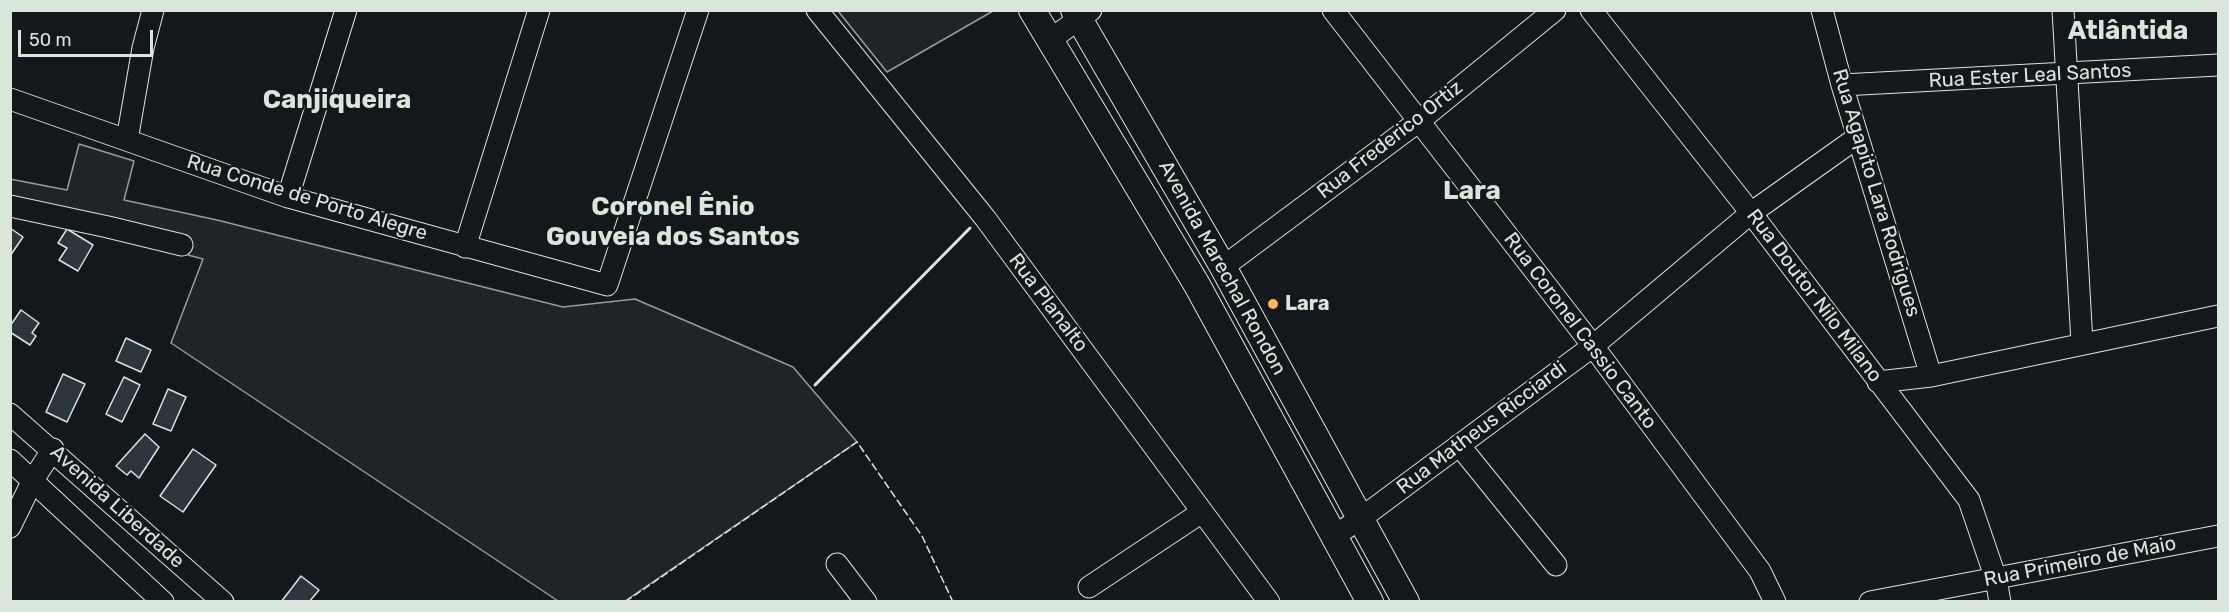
<!DOCTYPE html>
<meta charset="utf-8">
<style>
body{margin:0}
#map{position:relative;width:2229px;height:612px;overflow:hidden;background:#14181c;font-family:Rubik,sans-serif}
canvas{display:block}
.frame{position:absolute;inset:0;border:12px solid #d8e6dc;pointer-events:none}
.scale{position:absolute;left:18px;top:30px;width:135px;height:27px;box-sizing:border-box;border:3px solid #d8e6dc;border-top:0;padding-left:8px;font-size:18px;line-height:21px;white-space:nowrap;color:#d8e6dc;-webkit-text-stroke:4px #14181c;paint-order:stroke}
</style>
<div id="map">
<canvas width="2229" height="612"></canvas>
<div class="frame"></div>
<div class="scale">50 m</div>
</div>
<script>
const context = document.querySelector('canvas').getContext('2d');
context.lineJoin = 'round';
function fillPath(path, color) { context.fillStyle = color; context.fill(path, 'evenodd'); }
const shape = rows => new Path2D(rows.map(r => 'M' + r).join(''));
function strokePath(path, color, width, dash) { context.strokeStyle = color; context.lineWidth = width; context.lineCap = dash ? 'butt' : 'round'; context.setLineDash(dash || []); context.stroke(path); }
function label(font, color, halo, rows, align = 'center') {
  context.font = font + ' Rubik,sans-serif'; context.lineWidth = 4.5; context.setLineDash([]); context.textBaseline = 'middle'; context.strokeStyle = halo; context.fillStyle = color; for (const [text, x, y, turn = 0] of rows) {
    context.save(); context.translate(x, y); context.rotate((+turn || 0) * Math.PI / 180); context.textAlign = isNaN(turn) ? turn : align; if (halo) context.strokeText(text, 0, 0); context.fillText(text, 0, 0); context.restore();
  }
}
const green = shape([
 [838,11,993,11,887,72,838,11],
 [79,144,134,161,124,200,217,220,563,307,635,299,793,367,857,442,625,601,558,601,171,343,203,259,135,241,11,215,10,179,67,190,79,144]
]);
fillPath(green, '#202428');
strokePath(green, '#939e99', 1.5);
const building = shape([
 [10,228,23,237,10,256,10,228],
 [67,229,93,245,78,271,59,260,67,248,58,243,67,229],
 [21,310,39,323,32,333,36,336,30,345,10,332,10,326,21,310],
 [126,338,151,350,141,372,116,361,126,338],
 [63,374,85,384,67,422,46,412,63,374],
 [124,377,140,385,122,422,106,414,124,377],
 [168,389,186,397,171,431,153,424,168,389],
 [145,434,159,447,139,478,131,471,127,475,116,466,145,434],
 [193,449,216,465,183,512,160,496,193,449],
 [301,576,319,590,309,602,281,602,301,576]
]);
fillPath(building, '#2c363c');
strokePath(building, '#d8e6dc', 1.5);
const minor = shape([
 [817,10,985,218,1269,602],
 [1333,10,1593,346,1760,571,1775,602],
 [1591,10,1751,213,1969,500,1996,579,2000,602],
 [1822,10,1842,85,1931,376],
 [2063,10,2082,343],
 [1050,40,1091,10],
 [1842,85,2218,65],
 [10,99,288,197,607,285,698,10],
 [127,140,143,48,153,10],
 [288,197,346,10],
 [10,206,108,227,182,245],
 [465,247,539,10],
 [1223,267,1419,121,1555,10],
 [1878,382,1931,376,2218,316],
 [10,414,223,602],
 [1459,445,1556,565],
 [10,460,163,602],
 [10,527,33,480,53,449],
 [1334,536,1360,519,1593,346,1751,213,1858,137],
 [837,564,866,602],
 [1089,587,1202,512],
 [1870,602,2218,536]
]);
const major = shape([
 [1032,10,1197,285,1370,602],
 [1074,10,1223,267,1406,602]
]);
strokePath(minor, '#d8e6dc', 23);
strokePath(major, '#d8e6dc', 28);
strokePath(minor, '#14181c', 21);
strokePath(major, '#14181c', 26);
strokePath(shape([
 [625,602,857,442,922,536,953,602]
]), '#d8e6dc', 1.5, [8, 3]);
strokePath(shape([
 [815,385,970,228]
]), '#d8e6dc', 3);
for (const [x, y, r, color] of [
 [1273,304,6,"#ffb74d"]
]) { const dot = new Path2D(); dot.arc(x, y, r, 0, 2 * Math.PI); context.fillStyle = color; context.fill(dot); strokePath(dot, '#14181c', 2); }
label('20px', '#d8e6dc', '#14181c', [
 ["Rua Ester Leal Santos",2030,76,-3],
 ["Rua Frederico Ortiz",1390,140,-38],
 ["Rua Agapito Lara Rodrigues",1876,193,73],
 ["Rua Conde de Porto Alegre",307,198,17],
 ["Avenida Marechal Rondon",1222,268,61],
 ["Rua Doutor Nilo Milano",1814,296,53],
 ["Rua Planalto",1048,303,53],
 ["Rua Coronel Cassio Canto",1580,331,53],
 ["Rua Matheus Ricciardi",1482,428,-37],
 ["Avenida Liberdade",117,507,42],
 ["Rua Primeiro de Maio",2080,562,-11]
]);
label('bold 20px', '#d8e6dc', '#14181c', [
 ["Lara",1285,304]
], 'left');
label('bold 26px', '#d8e6dc', '#14181c', [
 ["Atlântida",2128,31],
 ["Canjiqueira",337,100],
 ["Lara",1472,191],
 ["Coronel Ênio",673,207],
 ["Gouveia dos Santos",673,237]
]);
</script>
